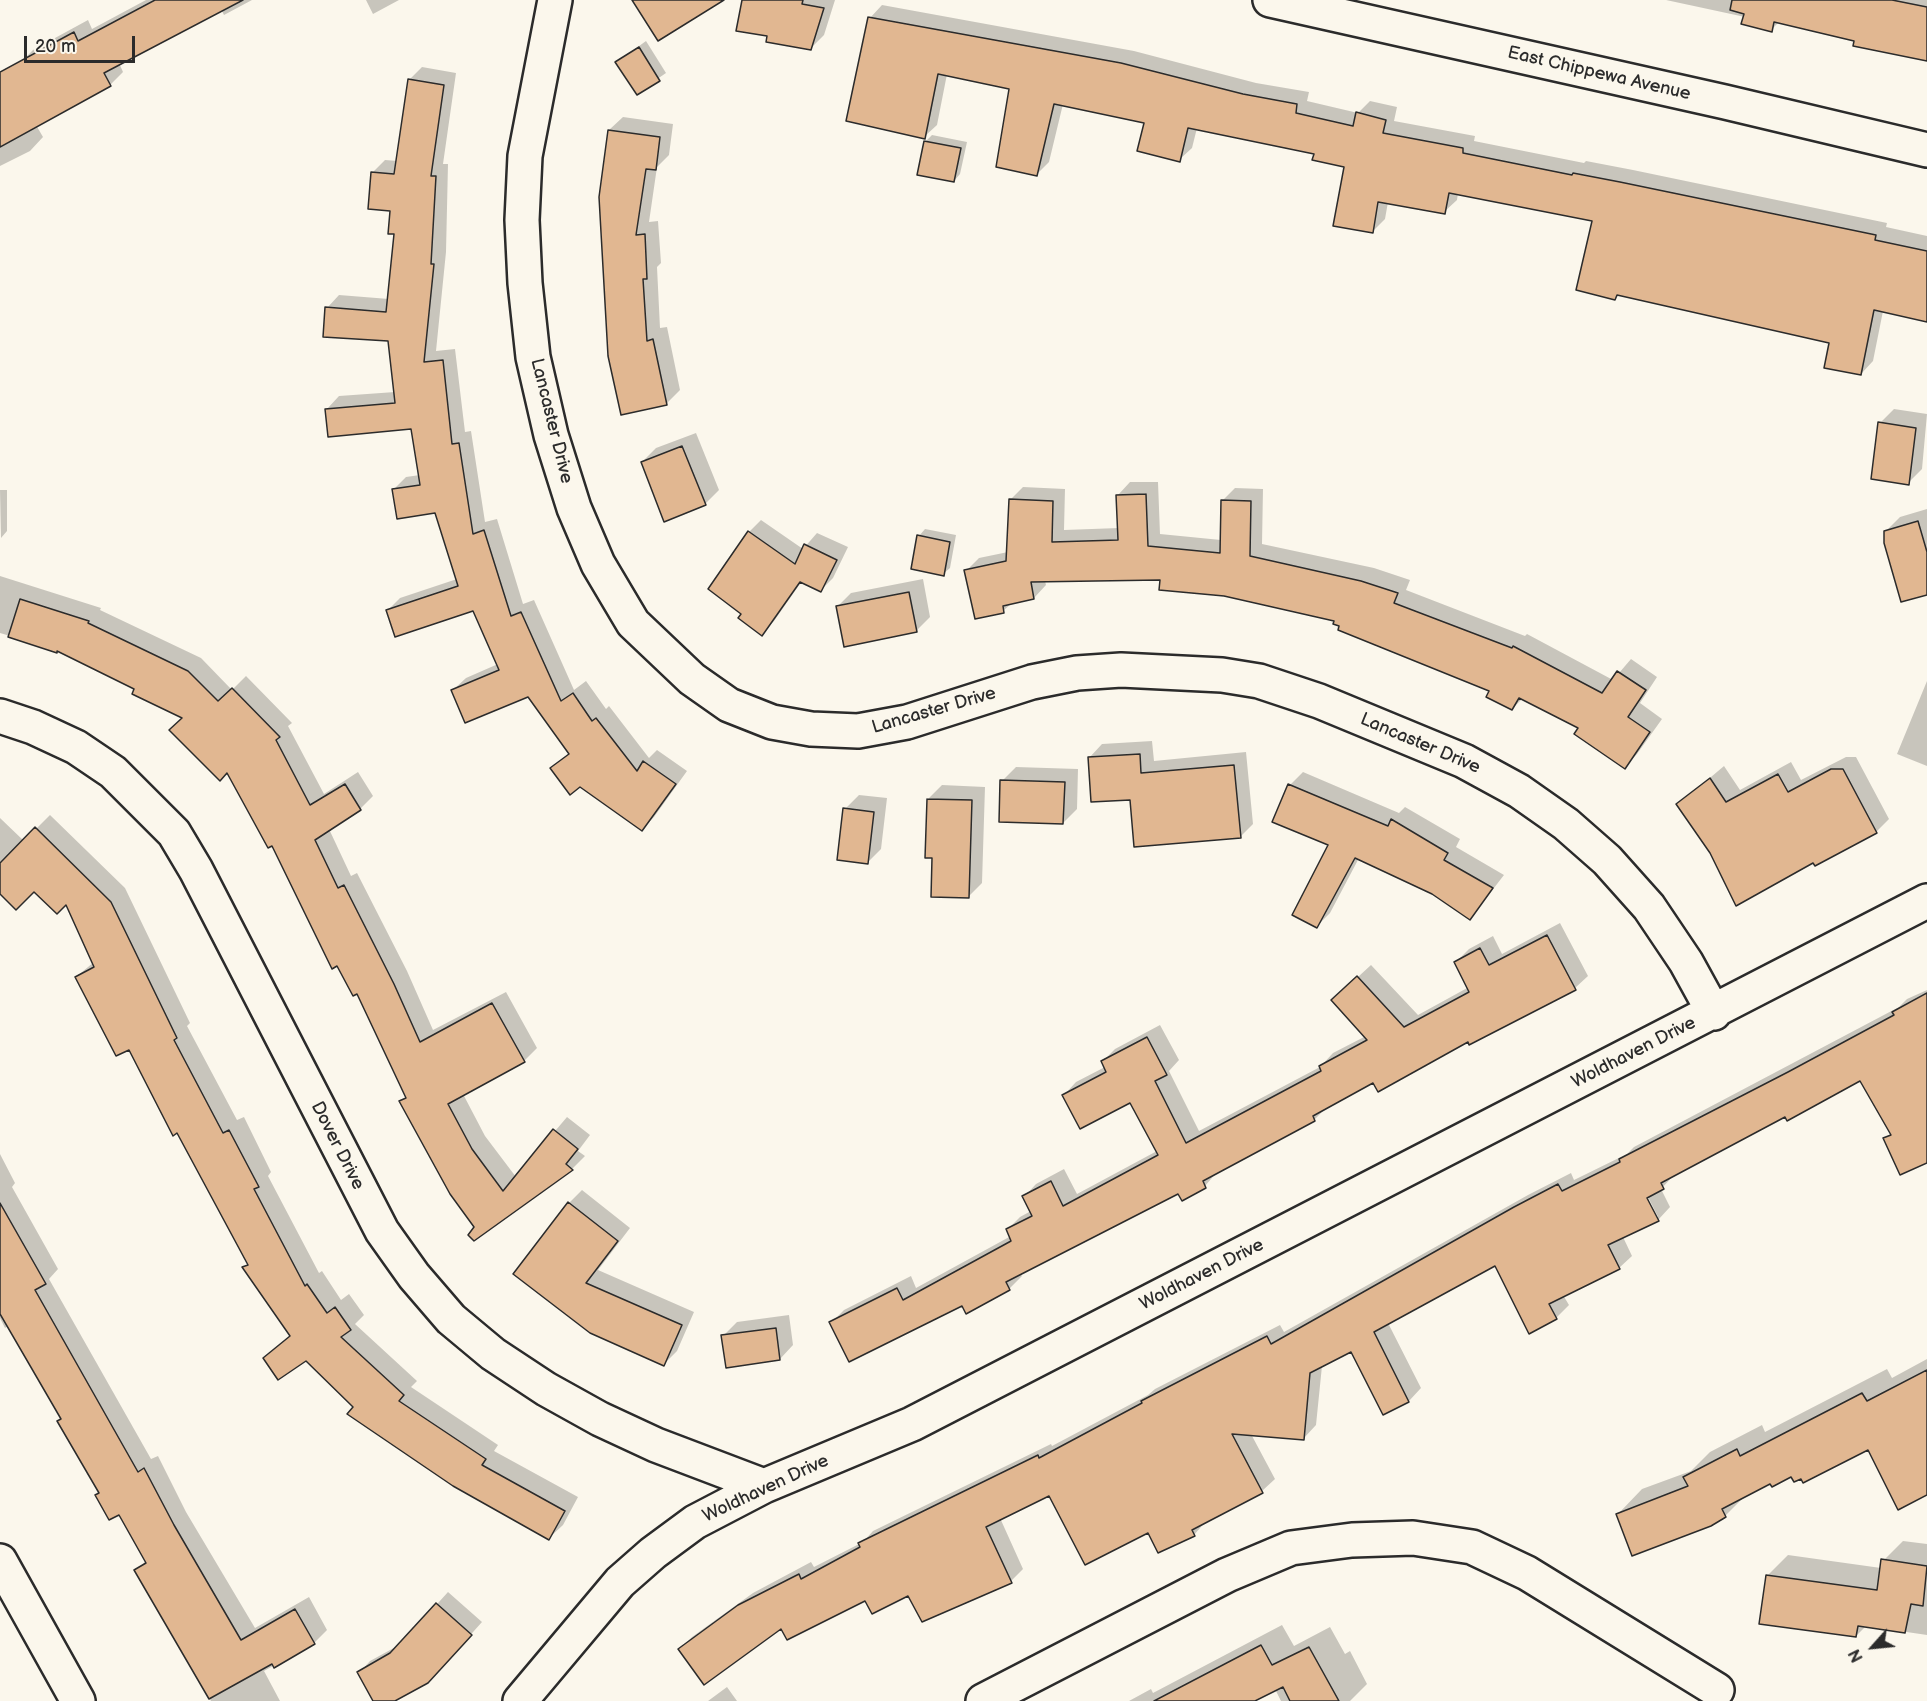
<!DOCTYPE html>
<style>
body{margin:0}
#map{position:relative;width:1927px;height:1701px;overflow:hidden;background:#fbf7ec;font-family:"Balsamiq Sans",sans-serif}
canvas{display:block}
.north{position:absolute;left:1843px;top:1617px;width:60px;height:60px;-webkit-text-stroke:4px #fbf7ec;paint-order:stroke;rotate:243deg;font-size:16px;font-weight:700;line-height:24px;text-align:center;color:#2b2b2b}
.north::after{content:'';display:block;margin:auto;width:21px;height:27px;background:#2b2b2b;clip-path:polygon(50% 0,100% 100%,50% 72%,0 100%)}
.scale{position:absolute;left:24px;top:36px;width:111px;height:27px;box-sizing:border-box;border:3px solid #2b2b2b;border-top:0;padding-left:8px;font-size:18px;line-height:21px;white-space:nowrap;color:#2b2b2b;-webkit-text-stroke:4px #fbf7ec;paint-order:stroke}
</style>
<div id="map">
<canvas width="1927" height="1701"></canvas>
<div class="north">N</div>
<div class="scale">20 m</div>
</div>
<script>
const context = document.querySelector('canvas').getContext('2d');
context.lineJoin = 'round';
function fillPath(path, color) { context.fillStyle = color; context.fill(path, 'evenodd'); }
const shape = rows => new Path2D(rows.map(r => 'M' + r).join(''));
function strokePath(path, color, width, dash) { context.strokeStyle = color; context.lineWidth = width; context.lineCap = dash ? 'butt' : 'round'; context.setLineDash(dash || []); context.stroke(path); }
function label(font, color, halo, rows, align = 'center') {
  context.font = font + ' "Balsamiq Sans",sans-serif'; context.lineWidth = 6; context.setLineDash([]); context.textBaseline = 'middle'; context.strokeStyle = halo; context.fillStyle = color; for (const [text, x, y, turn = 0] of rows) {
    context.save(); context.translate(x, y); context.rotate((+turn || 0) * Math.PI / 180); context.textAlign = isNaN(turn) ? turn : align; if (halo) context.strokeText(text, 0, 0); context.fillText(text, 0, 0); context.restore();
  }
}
fillPath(shape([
 [146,0,252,0,224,15,221,9,119,63,123,72,110,85,36,125,43,137,30,151,0,166,0,74,19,64,33,50,88,20,92,29],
 [366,0,399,0,373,14],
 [743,0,835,0,824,35,810,49],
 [1666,0,1927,0,1927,60,1780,21,1771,30,1745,17],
 [882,5,1134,51,1256,83,1309,92,1307,101,1358,113,1370,101,1397,107,1394,121,1475,136,1474,141,1584,163,1586,161,1633,170,1887,223,1886,227,1927,236,1927,320,1883,311,1873,361,1861,374,1830,342,1620,294,1615,299,1593,220,1458,193,1457,200,1444,212,1388,202,1385,219,1372,232,1346,166,1316,153,1197,128,1192,148,1179,160,1146,121,1063,104,1049,162,1037,174,1011,87,947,74,937,125,924,137,870,18],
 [646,41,666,73,637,93,617,62],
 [422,67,456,73,443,164,448,164,446,252,436,351,455,349,465,432,471,431,485,522,497,519,523,604,534,600,574,690,586,681,606,709,609,706,649,758,657,750,687,771,654,817,642,829,552,768,570,752,529,695,453,690,466,678,498,664,473,609,388,610,400,598,457,579,436,512,393,490,406,477,420,475,412,427,327,409,339,396,395,392,390,340,327,308,339,295,389,299,395,233,392,209,372,173,385,160,398,161,409,80],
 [623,117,673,124,669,155,657,167,649,222,658,221,661,263,657,267,660,328,667,327,680,390,666,404,622,413,609,130],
 [932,135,967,142,960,174,954,181,919,173,926,141],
 [1894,409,1927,414,1922,469,1908,483,1880,423],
 [696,433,719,490,705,504,642,462,656,448],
 [1130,482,1158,482,1160,534,1221,540,1222,501,1235,488,1263,489,1262,544,1374,568,1410,580,1406,590,1525,636,1527,634,1613,680,1631,659,1657,677,1640,703,1662,719,1637,754,1625,767,1580,728,1523,698,1512,709,1491,690,1336,620,1162,578,1045,581,1046,585,1034,598,1012,603,1003,611,966,571,979,558,1008,552,1010,500,1023,487,1065,489,1064,530,1119,528,1118,495],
 [0,490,7,490,7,531,1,538],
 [1927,509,1927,593,1886,531,1900,517],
 [761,520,803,549,817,533,848,547,833,578,821,590,802,581,774,621,762,634,743,613,710,589,749,532],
 [925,529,956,535,950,568,943,574,919,536],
 [0,576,101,608,100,610,201,658,232,690,246,676,292,723,288,726,324,794,358,772,373,796,360,809,329,829,351,876,357,873,407,971,433,1030,506,992,537,1048,524,1061,463,1094,485,1136,516,1177,567,1117,590,1135,578,1151,585,1156,572,1169,474,1239,476,1227,401,1102,407,1096,357,992,228,771,184,717,136,688,58,650,0,633],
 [923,579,930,617,916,631,837,607,851,593],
 [1927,681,1927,766,1897,754],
 [1152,741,1154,761,1246,752,1253,824,1240,837,1132,798,1089,758,1102,744],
 [1846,757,1856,757,1889,819,1876,832,1813,860,1711,853,1678,805,1724,766,1740,790,1791,762,1801,780],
 [1016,767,1078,769,1077,809,1063,823,1002,781],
 [1303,772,1399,813,1405,807,1460,839,1456,847,1504,875,1470,919,1433,892,1359,858,1330,913,1317,926,1330,845,1290,785],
 [942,785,985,787,982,883,968,897,934,857,928,799],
 [859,795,887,798,881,849,867,863,845,809],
 [50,815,125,888,190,1023,187,1026,237,1120,244,1117,271,1172,268,1176,319,1273,322,1271,341,1300,349,1294,364,1315,355,1324,417,1381,411,1387,498,1445,494,1451,578,1497,563,1525,549,1538,355,1407,306,1359,265,1358,291,1335,244,1267,249,1263,178,1131,129,1048,76,977,94,962,66,903,34,889,0,892,0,818,24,841],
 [1560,923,1588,976,1575,988,1468,1040,1374,1081,1327,1107,1314,1120,1217,1172,1205,1186,1183,1199,1179,1192,1020,1273,1022,1276,1009,1289,963,1304,831,1323,844,1310,911,1276,916,1288,1011,1236,1007,1230,1020,1217,1031,1211,1024,1197,1036,1184,1064,1169,1077,1194,1157,1151,1131,1101,1064,1095,1076,1082,1105,1067,1102,1062,1115,1049,1160,1025,1179,1060,1169,1071,1199,1131,1320,1067,1333,1053,1366,1036,1346,988,1371,965,1418,1015,1469,987,1456,962,1469,949,1493,936,1502,954],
 [1927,990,1927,1161,1885,1139,1891,1133,1861,1079,1675,1174,1661,1189,1670,1207,1658,1220,1623,1237,1632,1256,1619,1268,1563,1295,1569,1305,1556,1318,1496,1264,1388,1323,1421,1388,1409,1401,1384,1413,1351,1350,1322,1366,1316,1425,1304,1438,1251,1434,1275,1479,1262,1491,1206,1521,1194,1535,1149,1531,1050,1494,1000,1518,1023,1569,1011,1581,865,1599,782,1627,680,1649,692,1637,753,1593,811,1562,814,1567,863,1542,873,1531,1051,1444,1052,1446,1148,1395,1155,1389,1280,1325,1284,1332,1528,1195,1571,1173,1574,1180,1627,1154,1634,1147,1899,1007,1907,999],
 [1645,1191,1658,1217,1655,1217,1642,1192],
 [0,1154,15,1183,12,1187,58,1269,49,1279,151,1459,158,1456,186,1512,255,1628,309,1597,327,1630,314,1643,264,1671,280,1701,211,1701,136,1570,146,1561,119,1513,100,1492,63,1418,8,1326,5,1328,0,1318],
 [582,1190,630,1228,598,1270,694,1312,677,1351,664,1364,591,1332,569,1203],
 [789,1315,793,1345,780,1359,723,1336,737,1322],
 [1927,1359,1927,1494,1868,1448,1801,1477,1792,1475,1771,1482,1748,1493,1725,1516,1618,1514,1642,1489,1691,1471,1710,1452,1762,1425,1765,1432,1887,1369,1892,1378],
 [1903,1541,1927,1544,1927,1635,1866,1626,1856,1636,1767,1576,1788,1555,1881,1568,1882,1562],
 [448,1592,482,1622,439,1670,392,1701,375,1701,359,1673,370,1661,401,1644],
 [1282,1625,1294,1646,1330,1627,1345,1654,1350,1651,1367,1684,1350,1701,1281,1701,1275,1689,1251,1701,1129,1701,1151,1689,1153,1693],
 [727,1687,737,1701,708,1701]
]), '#0003');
const building = shape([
 [155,0,243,0,104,73,111,86,0,147,0,72,74,32,78,41,155,0],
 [632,0,724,0,658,41,632,0],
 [742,0,803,0,802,4,824,8,811,50,766,42,767,36,736,31,742,0],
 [1732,0,1892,0,1927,7,1927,61,1853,46,1854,41,1774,22,1772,32,1741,24,1744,14,1730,10,1732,0],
 [868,17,1121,63,1243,94,1297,104,1296,113,1353,126,1356,112,1386,120,1383,133,1463,148,1463,153,1572,175,1573,173,1620,182,1876,235,1875,240,1927,251,1927,322,1874,310,1861,375,1824,368,1829,343,1617,295,1615,300,1576,290,1592,221,1449,193,1445,214,1378,202,1373,233,1333,226,1344,167,1312,160,1314,154,1188,128,1180,162,1137,151,1144,123,1054,104,1037,176,996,167,1009,89,938,74,925,139,846,121,868,17],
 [639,47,660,81,637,95,615,62,639,47],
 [408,79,444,85,431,176,436,176,431,264,434,264,424,362,443,360,452,444,459,443,473,534,484,530,511,616,521,612,561,701,573,693,592,721,596,718,637,771,643,761,676,784,642,831,580,787,570,795,550,768,569,754,528,697,465,723,451,690,499,670,473,611,395,637,386,610,458,586,435,513,397,519,392,489,420,485,411,429,328,437,325,409,395,403,388,341,323,337,325,307,386,312,394,234,388,234,390,211,368,209,371,172,394,174,408,79],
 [608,130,660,137,656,170,646,169,636,235,645,234,647,279,643,279,647,341,653,339,667,405,621,415,608,356,599,197,608,130],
 [924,141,961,148,954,182,917,175,924,141],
 [1878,422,1916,428,1909,485,1871,479,1878,422],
 [682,446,706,505,664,522,641,462,682,446],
 [1146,494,1148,546,1220,553,1221,500,1251,501,1250,556,1361,581,1398,593,1394,603,1512,648,1513,646,1602,693,1617,671,1646,690,1628,717,1650,732,1625,769,1574,734,1578,728,1519,698,1512,710,1486,697,1489,691,1338,630,1339,626,1333,624,1334,621,1224,596,1159,590,1160,580,1031,582,1034,599,1003,606,1004,613,975,619,964,570,1006,561,1009,499,1053,501,1052,542,1118,540,1116,495,1146,494],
 [1918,521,1927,552,1927,595,1901,602,1884,543,1884,531,1918,521],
 [748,531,795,564,804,544,837,560,821,592,800,582,762,636,738,618,741,614,708,589,748,531],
 [917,535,950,542,944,576,911,569,917,535],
 [909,592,917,632,844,647,836,606,909,592],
 [20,599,89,621,88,623,188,671,218,701,232,688,280,737,276,740,310,805,345,784,361,810,315,840,338,888,344,885,394,984,420,1042,492,1003,525,1062,448,1104,472,1149,503,1191,553,1129,578,1149,566,1164,573,1170,474,1241,468,1235,474,1227,450,1194,399,1101,406,1098,357,994,353,996,337,966,332,969,272,846,268,848,227,773,220,781,169,730,182,718,132,694,134,689,57,651,57,653,8,637,20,599],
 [1140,754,1141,773,1234,765,1241,838,1134,847,1130,800,1091,802,1088,757,1140,754],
 [1831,769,1843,769,1877,833,1815,866,1813,863,1736,906,1710,853,1676,804,1710,778,1726,802,1778,774,1788,792,1831,769],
 [1000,780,1065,782,1063,824,999,822,1000,780],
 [1288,784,1388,826,1391,819,1448,853,1444,860,1493,888,1470,920,1432,894,1355,858,1317,928,1292,915,1328,845,1272,822,1288,784],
 [927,799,972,800,969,898,931,897,932,858,925,858,927,799],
 [843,808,874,812,868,864,837,860,843,808],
 [35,827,111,902,177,1038,174,1040,223,1133,229,1130,259,1187,254,1189,305,1286,307,1284,327,1313,335,1307,351,1330,341,1337,404,1395,399,1401,486,1459,482,1465,565,1511,549,1540,453,1486,347,1414,353,1407,306,1361,278,1380,263,1358,290,1336,242,1267,248,1265,177,1133,173,1136,129,1050,116,1056,75,977,94,967,66,905,57,914,34,892,16,910,0,894,0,863,35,827],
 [1547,935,1576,990,1469,1045,1468,1042,1378,1092,1373,1083,1313,1116,1315,1121,1203,1181,1206,1188,1182,1201,1178,1194,1006,1282,1010,1290,966,1314,962,1306,849,1362,829,1322,897,1288,903,1300,1011,1241,1006,1229,1032,1216,1022,1196,1051,1181,1063,1206,1158,1155,1130,1103,1080,1129,1062,1095,1106,1072,1101,1061,1147,1037,1167,1075,1155,1081,1186,1143,1321,1071,1319,1066,1367,1040,1331,1000,1357,976,1404,1027,1469,992,1454,962,1480,948,1489,965,1547,935],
 [1927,993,1927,1163,1900,1175,1883,1138,1891,1135,1860,1081,1787,1121,1785,1117,1661,1183,1664,1189,1647,1198,1659,1221,1608,1245,1620,1269,1549,1304,1557,1319,1529,1334,1495,1266,1374,1332,1409,1402,1383,1415,1351,1352,1310,1373,1304,1440,1232,1434,1263,1493,1192,1530,1195,1536,1158,1553,1148,1533,1085,1565,1049,1496,986,1527,1012,1583,922,1622,908,1596,872,1614,865,1601,787,1640,781,1629,704,1685,678,1649,738,1605,799,1574,801,1579,860,1547,858,1543,1038,1455,1039,1458,1142,1403,1141,1401,1267,1336,1271,1344,1514,1207,1558,1184,1562,1191,1620,1162,1619,1159,1788,1072,1894,1015,1892,1012,1927,993],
 [568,1202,618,1241,586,1283,682,1325,664,1366,590,1333,513,1274,568,1202],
 [0,1203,46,1284,35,1290,138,1472,144,1468,174,1525,241,1640,295,1609,315,1644,274,1668,272,1664,209,1699,134,1570,146,1563,119,1515,109,1520,95,1495,99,1493,57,1421,61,1419,0,1314,0,1203],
 [776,1328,780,1360,726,1368,721,1335,776,1328],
 [1927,1370,1927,1495,1898,1510,1868,1450,1803,1483,1801,1479,1794,1482,1791,1477,1772,1487,1770,1484,1722,1509,1726,1517,1711,1526,1632,1556,1616,1514,1688,1486,1683,1477,1737,1449,1740,1456,1862,1393,1867,1401,1927,1370],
 [1881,1559,1927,1566,1923,1606,1911,1604,1905,1633,1858,1626,1856,1637,1759,1624,1766,1575,1877,1590,1881,1559],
 [436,1603,472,1635,428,1683,395,1701,373,1701,357,1672,390,1653,436,1603],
 [1261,1645,1272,1665,1309,1647,1339,1701,1290,1701,1283,1687,1255,1701,1154,1701,1261,1645]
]);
fillPath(building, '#e1b791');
strokePath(building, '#2b2b2b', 1.5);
const minor = shape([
 [555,0,525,156,522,220,525,283,533,357,551,435,574,508,598,564,633,623,692,679,729,705,772,722,811,729,858,731,907,722,1032,682,1077,673,1121,670,1222,675,1259,681,1319,701,1464,761,1519,791,1566,824,1607,860,1649,907,1686,962,1714,1013],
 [1270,0,1725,102,1927,150],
 [0,716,33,727,76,747,113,772,174,833,196,870,382,1231,414,1276,451,1319,493,1354,546,1389,600,1419,656,1445,764,1486],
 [0,1561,78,1701],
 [520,1701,620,1582,653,1553,695,1522,764,1486,912,1424,1927,901],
 [983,1701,1227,1575,1291,1548,1352,1540,1413,1538,1472,1547,1527,1573,1717,1690]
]);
strokePath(minor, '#2b2b2b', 38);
strokePath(minor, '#fbf7ec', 33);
label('18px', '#2b2b2b', '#fbf7ec', [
 ["East Chippewa Avenue",1599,74,13],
 ["Lancaster Drive",551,421,76],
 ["Lancaster Drive",934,711,-16],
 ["Lancaster Drive",1420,744,23],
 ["Woldhaven Drive",1634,1053,-27],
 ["Dover Drive",337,1146,63],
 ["Woldhaven Drive",1202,1275,-27],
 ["Woldhaven Drive",766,1489,-25]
]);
</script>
